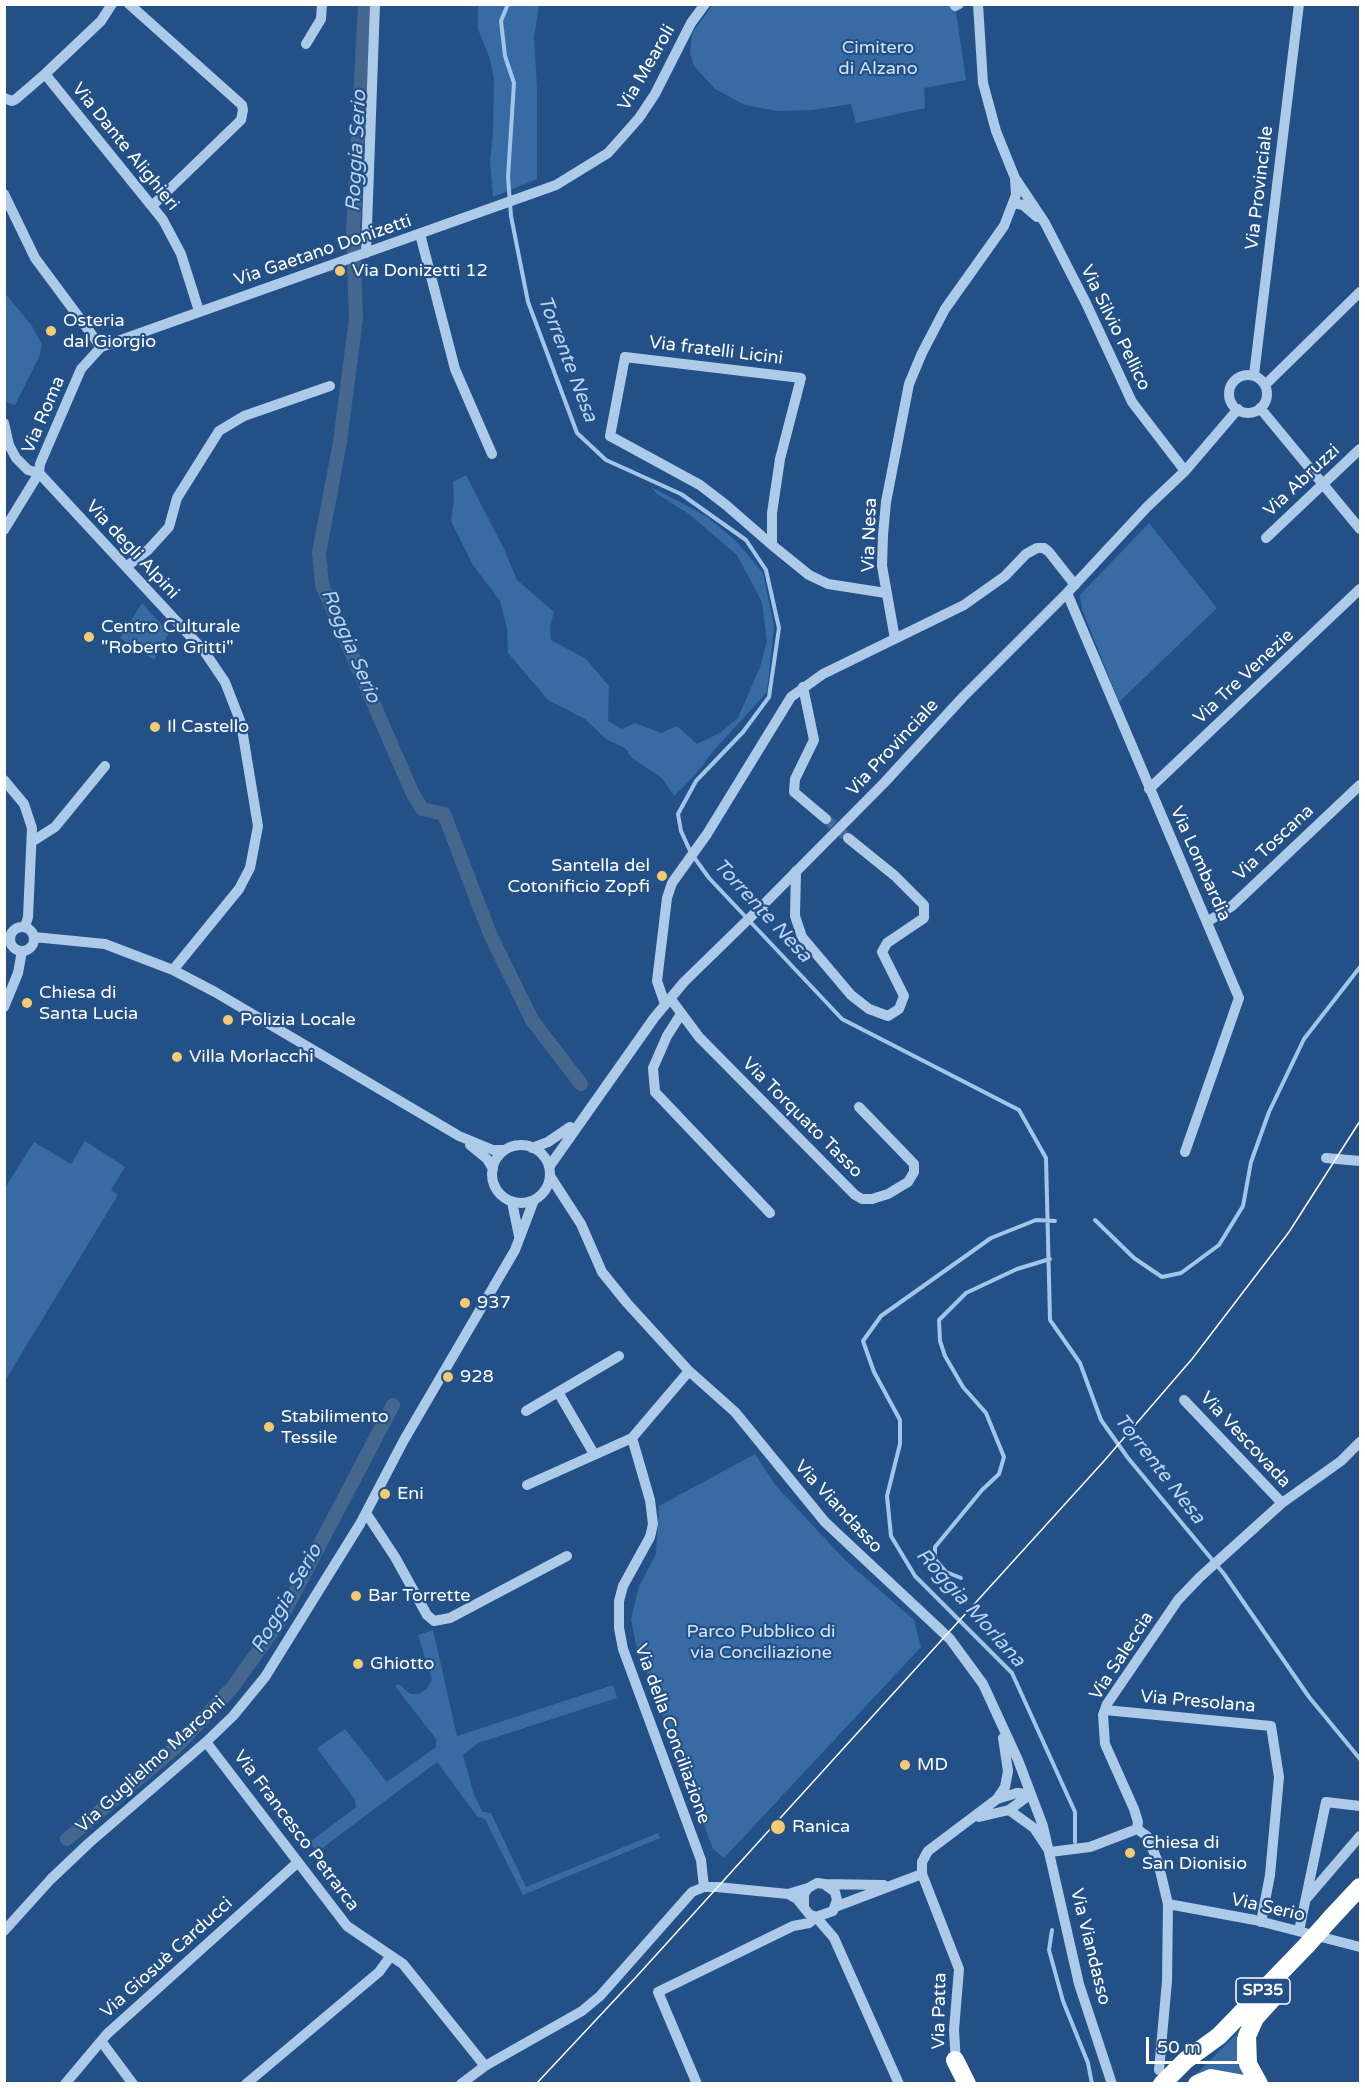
<!DOCTYPE html>
<meta charset="utf-8">
<style>
body{margin:0}
#map{position:relative;width:1365px;height:2088px;overflow:hidden;background:#235187;font-family:"Varela Round",sans-serif}
canvas{display:block}
.frame{position:absolute;inset:0;border:6px solid #fff;pointer-events:none}
.scale{position:absolute;left:1146px;top:2037px;width:94px;height:27px;box-sizing:border-box;border:3px solid #fff;border-top:0;padding-left:8px;font-size:18px;line-height:21px;white-space:nowrap;color:#fff;-webkit-text-stroke:4px #235187;paint-order:stroke}
</style>
<div id="map">
<canvas width="1365" height="2088"></canvas>
<div class="frame"></div>
<div class="scale">50 m</div>
</div>
<script>
const context = document.querySelector('canvas').getContext('2d');
context.lineJoin = 'round';
function fillPath(path, color) { context.fillStyle = color; context.fill(path, 'evenodd'); }
const shape = rows => new Path2D(rows.map(r => 'M' + r).join(''));
function strokePath(path, color, width, dash) { context.strokeStyle = color; context.lineWidth = width; context.lineCap = dash ? 'butt' : 'round'; context.setLineDash(dash || []); context.stroke(path); }
function label(font, color, halo, rows, align = 'center') {
  context.font = font + ' "Varela Round",sans-serif'; context.lineWidth = 4.5; context.setLineDash([]); context.textBaseline = 'middle'; context.strokeStyle = halo; context.fillStyle = color; for (const [text, x, y, turn = 0] of rows) {
    context.save(); context.translate(x, y); context.rotate((+turn || 0) * Math.PI / 180); context.textAlign = isNaN(turn) ? turn : align; if (halo) context.strokeText(text, 0, 0); context.fillText(text, 0, 0); context.restore();
  }
}
fillPath(shape([
 [478,4,539,5,534,37,537,88,537,179,493,197,490,161,493,134,494,79,490,59,478,29],
 [713,5,955,5,966,80,924,88,925,108,856,123,851,104,812,110,777,111,745,105,715,89,694,66,690,53,692,33],
 [4,292,32,326,42,345,39,357,15,405,7,403,5,394],
 [466,475,504,549,517,580,554,612,550,626,551,640,586,659,609,686,608,721,622,729,635,723,661,733,677,726,697,744,720,733,738,718,760,667,767,641,762,602,737,555,689,514,657,494,651,487,706,516,737,542,763,573,774,626,767,692,715,749,696,774,674,796,662,778,632,758,625,748,606,739,585,719,548,700,508,653,507,628,500,601,473,565,451,521,454,500,453,482],
 [1149,523,1217,608,1119,702,1082,609,1080,595],
 [142,603,169,633,154,660,120,638],
 [85,1141,125,1167,111,1190,118,1195,6,1379,5,1188,34,1142,71,1164],
 [755,1454,776,1486,845,1560,914,1620,921,1647,724,1858,713,1849,636,1644,631,1619,639,1586,656,1554,659,1506],
 [433,1630,457,1736,613,1685,617,1698,478,1743,463,1755,474,1795,483,1812,491,1813,526,1887,658,1833,660,1838,523,1895,485,1819,477,1816,437,1762,317,1852,310,1842,356,1807,355,1800,317,1748,345,1729,387,1782,436,1747,436,1739,395,1686,399,1684,410,1694,418,1694,427,1689,432,1680,418,1635],
 [1245,2026,1251,2080,1190,2080]
]), '#386ba4');
strokePath(shape([
 [508,4,501,21,505,56,514,83,508,177,511,216,528,302,577,433,606,460,681,494,746,540,766,570,779,628,769,697,743,732,696,781,678,814,681,831,691,853,709,878,842,1019,1019,1110,1046,1158,1050,1320,1080,1363,1101,1420,1128,1458,1224,1574,1309,1697,1360,1759],
 [1095,1220,1134,1258,1162,1277,1181,1273,1219,1245,1243,1206,1251,1162,1269,1112,1304,1039,1360,967],
 [1055,1221,1036,1220,991,1238,881,1316,863,1341,874,1372,900,1420,900,1444,887,1496,891,1536,915,1576,1012,1673,1075,1812,1075,1842],
 [961,1578,946,1572,935,1559,935,1547,982,1490,999,1474,1004,1457,986,1413,963,1387,945,1356,940,1341,939,1320,966,1293,1017,1269,1050,1259],
 [1052,1930,1049,1950,1063,2001,1088,2063,1092,2084]
]), '#a2c5ea', 4);
strokePath(shape([
 [365,4,353,234,356,318,340,442,319,553,322,585,412,792,422,809,444,814,490,934,532,1020,581,1084],
 [67,1839,177,1746,232,1688,279,1622,393,1405]
]), '#46678d', 14);
strokePath(shape([
 [826,819,848,838]
]), '#446b99', 10, [10, 5]);
strokePath(shape([
 [129,4,242,105,243,110,241,120,153,205],
 [955,6,959,4],
 [306,44,321,19,322,4],
 [45,74,163,220,181,254,199,311],
 [4,98,12,101,16,99,45,74,101,21,112,4],
 [1015,178,1045,223,1086,303,1132,402,1185,471],
 [4,194,35,258,101,347],
 [1014,203,1023,205,1037,217],
 [420,234,455,369,492,454],
 [366,253,375,4],
 [1254,375,1299,4],
 '1229 394a19 19 0 1 1 38 0a19 19 0 1 1-38 0Z',
 [1265,385,1360,292],
 [1260,408,1360,529],
 [4,423,9,445,16,458,28,470,39,473],
 [39,473,204,651,225,682,241,723,258,826,250,868,239,889,173,970],
 [4,530,39,473,40,464,81,369,101,347,556,185,608,153,639,118,655,94,691,23,705,4],
 [1266,538,1360,449],
 [772,545,772,513,780,459,801,378,625,357,610,436,700,485,726,505,772,545,809,575,828,584,886,593],
 [126,567,148,550,169,527,177,498,219,431,244,416,330,386],
 [1067,593,1239,998,1185,1152],
 [895,639,882,566,883,535,886,502,909,384,922,353,945,309,1004,226,1016,195,1015,178,996,131,983,83,978,4],
 [803,687,814,740,795,779,794,792,826,819],
 [4,780,24,804,32,828,28,917,25,927],
 [1149,789,1360,589],
 [33,841,55,827,105,766],
 [796,871,795,916,802,937,851,995,869,1009,888,1016,899,1009,904,996,882,952,887,943,924,918,924,905,895,876,848,838],
 [1207,922,1232,906,1360,785],
 '10 939a12 12 0 1 1 24 0a12 12 0 1 1-24 0Z',
 [34,937,105,944,173,970,215,992,459,1136,493,1150,505,1150],
 [670,998,699,1037,855,1195,862,1199,872,1199,888,1194,908,1182,914,1172,914,1164,859,1107],
 [665,1004,657,981,667,898,672,883,707,834,791,697,823,674,964,605,1005,576,1026,554,1037,548,1044,548,1049,552,1075,585],
 [4,1007,18,973,22,951],
 [681,1014,667,1036,653,1068,655,1092,770,1213],
 [470,1145,487,1159,493,1169],
 '492 1174a29 29 0 1 1 58 0a29 29 0 1 1-58 0Z',
 [532,1148,548,1142,570,1127],
 [1326,1158,1360,1161],
 [549,1167,654,1018,684,982,763,905,884,783,963,697,1067,593,1147,507,1185,471,1238,409],
 [550,1176,581,1224,602,1272,627,1303,689,1371,735,1412,825,1522,950,1639,983,1684,1018,1760,1043,1826,1079,1984,1112,2084],
 [512,1202,519,1236],
 [689,1371,632,1438,650,1500,653,1524,650,1537,623,1586,619,1601,619,1628,623,1649,701,1860,704,1887],
 [558,1392,594,1454],
 [1184,1400,1282,1503],
 [526,1411,619,1356],
 [527,1485,632,1438],
 [366,1513,395,1557,427,1615,434,1621,450,1618,567,1556],
 [1105,1710,1271,1726,1279,1777,1270,1875,1261,1922],
 [206,1742,347,1926,403,1964,485,2066],
 [997,1799,1017,1793,1031,1794],
 [1009,1810,1031,1794],
 [979,1817,1009,1810,1034,1828,1050,1852,1090,1847,1137,1829],
 [1137,1829,1138,1822,1134,1809,1105,1744,1103,1715,1107,1704,1178,1600,1200,1577,1282,1503,1341,1461,1360,1442],
 [1137,1829,1147,1836,1158,1862,1168,1904,1167,1981,1159,2070],
 [824,1884,884,1885],
 [788,1894,797,1899,809,1914,816,1917,833,1911,837,1900,835,1892,824,1884,817,1883,808,1888,804,1894,804,1907],
 [1306,1899,1360,1836],
 [1168,1904,1255,1920,1360,1947],
 [835,1907,922,1874],
 [4,1931,51,1879,89,1843,206,1742,233,1716,265,1677,360,1524,404,1440,515,1250,534,1200],
 [1299,1931,1326,1802,1360,1806],
 [101,2041,133,2084],
 [956,2063,954,2030,959,1969,922,1874,922,1862,928,1851,997,1799,1005,1787,1008,1771,1003,1738],
 [65,2084,107,2034,297,1863],
 [246,2084,379,1972,390,1957],
 [461,2084,485,2066,582,2011,600,1996,692,1892,704,1887,717,1887,788,1894,808,1888],
 [697,2084,658,1992,793,1926,809,1923,816,1917,834,1938,899,2084]
]), '#aecae9', 10);
strokePath(shape([
 [1331,1918,1360,1887],
 [955,2060,967,2084],
 [1162,2084,1186,2060,1219,2036,1307,1945],
 [1197,2084,1211,2078,1244,2084],
 [1259,2084,1248,2064,1247,2036,1255,2018,1275,1996]
]), '#fff', 18);
strokePath(shape([
 [536,2084,637,1976,1104,1461,1192,1359,1289,1232,1360,1121]
]), '#fff', 1.5);
strokePath(shape([
 [1307,1945,1331,1918]
]), '#fff', 18);
for (const [x, y, r, color] of [
 [340,271,6,"#f4cb71"],
 [51,331,6,"#f4cb71"],
 [89,637,6,"#f4cb71"],
 [155,727,6,"#f4cb71"],
 [662,876,6,"#f4cb71"],
 [27,1003,6,"#f4cb71"],
 [228,1020,6,"#f4cb71"],
 [177,1057,6,"#f4cb71"],
 [465,1303,6,"#f4cb71"],
 [448,1377,6,"#f4cb71"],
 [269,1427,6,"#f4cb71"],
 [385,1494,6,"#f4cb71"],
 [356,1596,6,"#f4cb71"],
 [358,1664,6,"#f4cb71"],
 [905,1765,6,"#f4cb71"],
 [778,1827,8,"#f4cb71"],
 [1130,1853,6,"#f4cb71"]
]) { const dot = new Path2D(); dot.arc(x, y, r, 0, 2 * Math.PI); context.fillStyle = color; context.fill(dot); strokePath(dot, '#235187', 2); }
for (const [x, y, w] of [
 [1263,1991,54]
]) { const box = new Path2D(); box.roundRect(x - w / 2, y - 13, w, 26, 4.5); context.fillStyle = '#235187'; context.fill(box); strokePath(box, '#fff', 1.5); }
label('bold 16px', '#fff', null, [
 ["SP35",1263,1991]
]);
label('18px', '#d2e4f7', '#235187', [
 ["Cimitero",878,48],
 ["di Alzano",878,69],
 ["Parco Pubblico di",761,1632],
 ["via Conciliazione",761,1653]
]);
label('18px', '#fff', '#235187', [
 ["Via Mearoli",647,68,-60],
 ["Via Dante Alighieri",125,147,51],
 ["Via Provinciale",1260,188,-83],
 ["Via Gaetano Donizetti",323,251,-19],
 ["Via Silvio Pellico",1115,328,64],
 ["Via fratelli Licini",716,351,7],
 ["Via Roma",44,415,-67],
 ["Via Abruzzi",1302,481,-43],
 ["Via Nesa",870,535,-88],
 ["Via degli Alpini",132,550,47],
 ["Via Tre Venezie",1244,677,-43],
 ["Via Provinciale",893,748,-47],
 ["Via Toscana",1274,843,-43],
 ["Via Lombardia",1200,864,66],
 ["Via Torquato Tasso",802,1118,45],
 ["Via Vescovada",1245,1440,47],
 ["Via Viandasso",838,1507,47],
 ["Via Saleccia",1122,1656,-57],
 ["Via Presolana",1198,1702,5],
 ["Via della Conciliazione",672,1734,70],
 ["Via Guglielmo Marconi",151,1765,-42],
 ["Via Francesco Petrarca",296,1831,53],
 ["Via Serio",1268,1908,13],
 ["Via Viandasso",1090,1947,76],
 ["Via Giosuè Carducci",167,1958,-42],
 ["Via Patta",940,2011,-89]
]);
label('18px', '#fff', '#235187', [
 ["Via Donizetti 12",352,271],
 ["Osteria",63,321],
 ["dal Giorgio",63,342],
 ["Centro Culturale",101,627],
 ["\"Roberto Gritti\"",101,648],
 ["Il Castello",167,727],
 ["Santella del",650,866,"right"],
 ["Cotonificio Zopfi",650,887,"right"],
 ["Chiesa di",39,993],
 ["Santa Lucia",39,1014],
 ["Polizia Locale",240,1020],
 ["Villa Morlacchi",189,1057],
 ["937",477,1303],
 ["928",460,1377],
 ["Stabilimento",281,1417],
 ["Tessile",281,1438],
 ["Eni",397,1494],
 ["Bar Torrette",368,1596],
 ["Ghiotto",370,1664],
 ["MD",917,1765],
 ["Ranica",792,1827],
 ["Chiesa di",1142,1843],
 ["San Dionisio",1142,1864]
], 'left');
label('italic 20px', '#bad4f0', '#235187', [
 ["Roggia Serio",357,151,-87],
 ["Torrente Nesa",567,359,69],
 ["Roggia Serio",350,646,67],
 ["Torrente Nesa",762,911,47],
 ["Torrente Nesa",1159,1469,52],
 ["Roggia Serio",287,1599,-60],
 ["Roggia Morlana",970,1608,48]
]);
</script>
